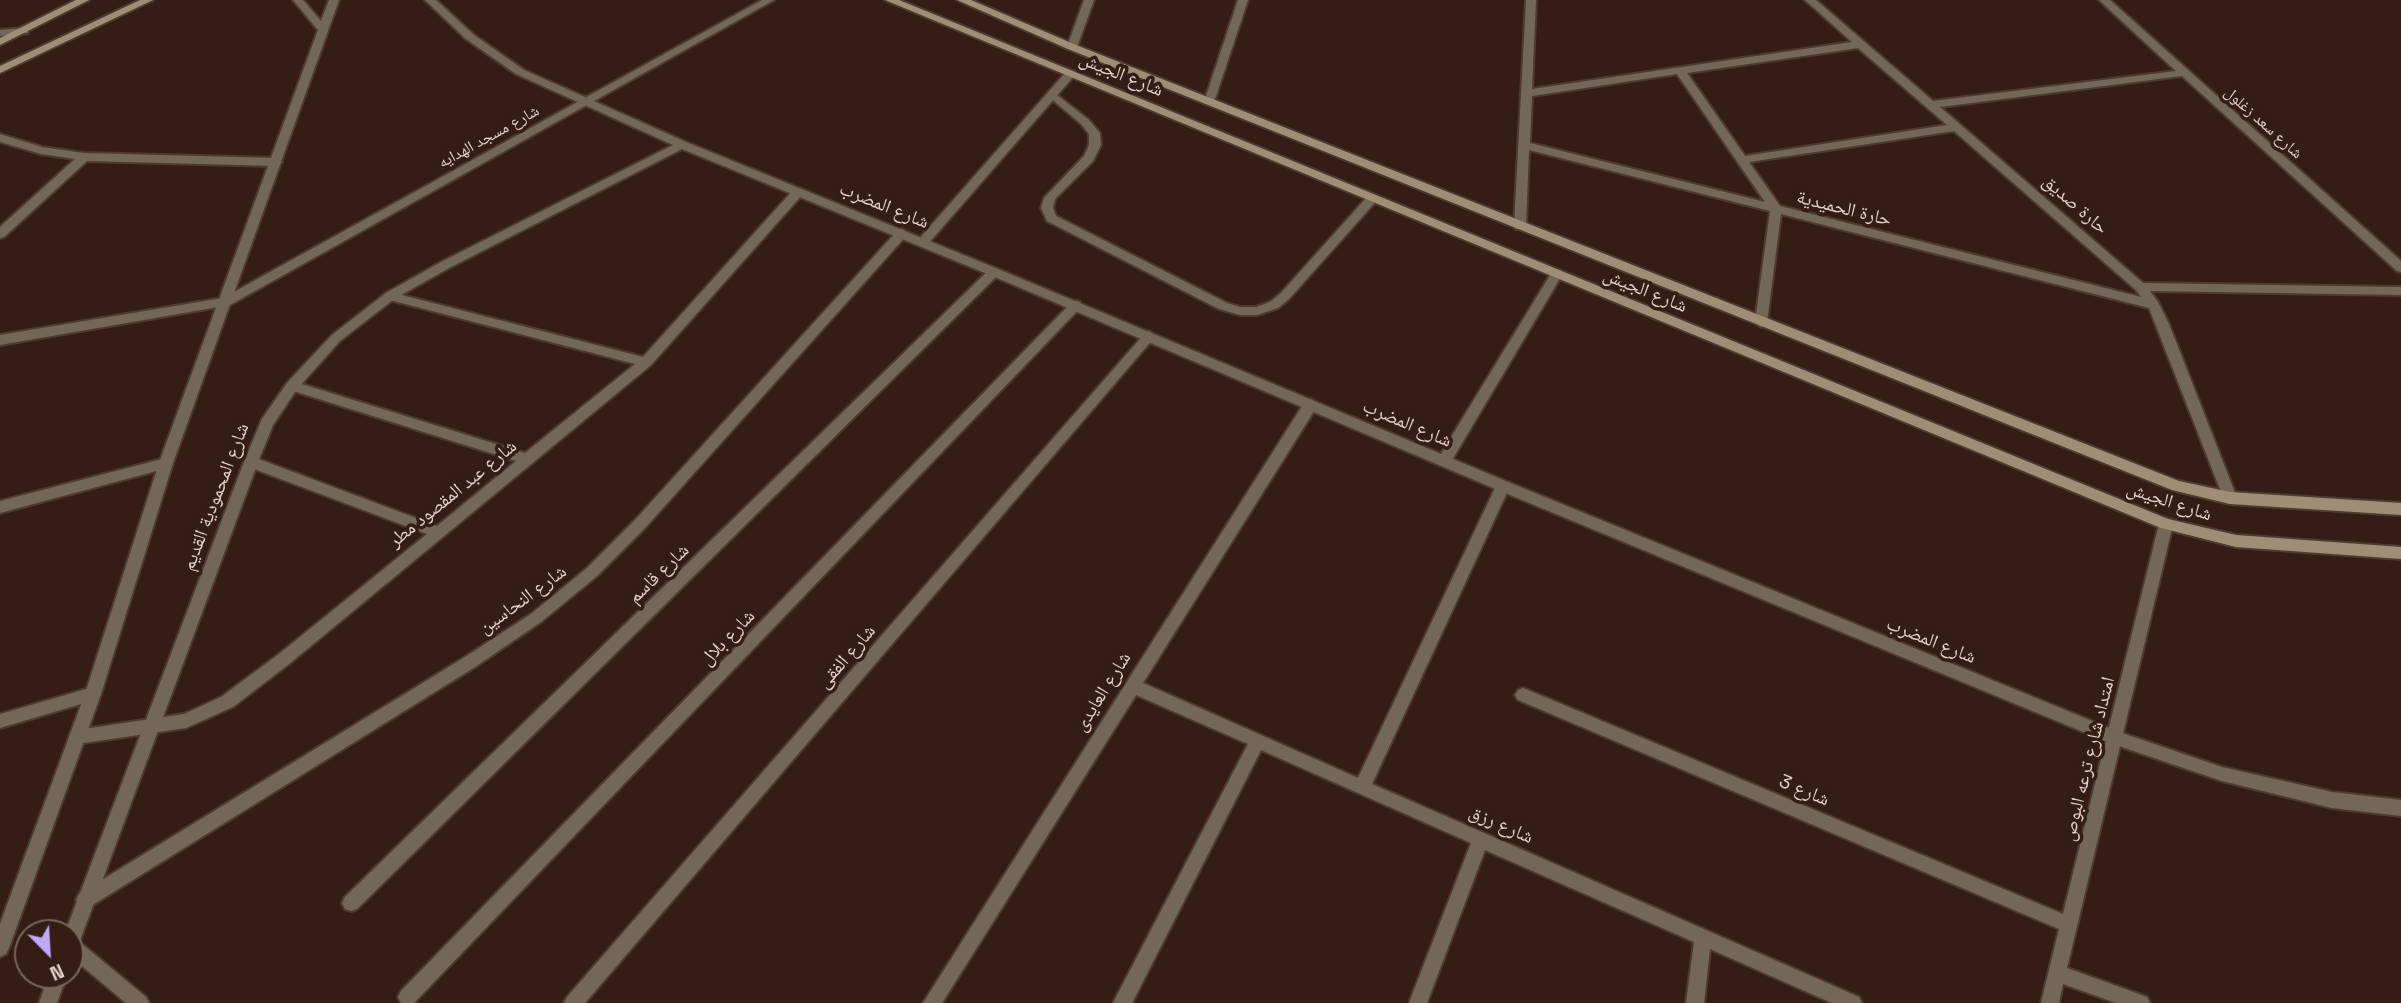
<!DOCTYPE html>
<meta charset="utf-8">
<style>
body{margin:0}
#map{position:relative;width:2401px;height:1003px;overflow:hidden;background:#331d14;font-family:"Space Grotesk",sans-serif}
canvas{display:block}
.north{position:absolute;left:14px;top:919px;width:70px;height:70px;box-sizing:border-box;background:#331d14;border:2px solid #79655d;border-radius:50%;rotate:156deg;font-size:19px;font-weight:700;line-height:28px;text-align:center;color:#e1d1cb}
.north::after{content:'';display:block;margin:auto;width:24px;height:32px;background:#c1a8f3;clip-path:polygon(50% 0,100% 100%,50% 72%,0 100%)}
</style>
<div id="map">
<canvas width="2401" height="1003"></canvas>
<div class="north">N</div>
</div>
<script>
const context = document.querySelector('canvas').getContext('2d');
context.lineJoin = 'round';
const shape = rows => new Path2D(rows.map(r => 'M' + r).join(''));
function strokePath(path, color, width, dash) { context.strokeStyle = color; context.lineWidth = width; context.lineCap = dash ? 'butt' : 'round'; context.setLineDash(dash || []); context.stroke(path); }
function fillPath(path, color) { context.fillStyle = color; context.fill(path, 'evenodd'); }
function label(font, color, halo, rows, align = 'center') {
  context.font = font + ' "Space Grotesk","Noto Naskh Arabic",sans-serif'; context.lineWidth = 7; context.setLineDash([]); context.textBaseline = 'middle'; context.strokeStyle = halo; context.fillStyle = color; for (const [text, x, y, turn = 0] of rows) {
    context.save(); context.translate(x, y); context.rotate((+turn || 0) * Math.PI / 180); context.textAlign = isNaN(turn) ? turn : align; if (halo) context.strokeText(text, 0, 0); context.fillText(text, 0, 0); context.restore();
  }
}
const service = shape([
 [1052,91,1089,120,1100,133,1101,145,1093,161,1055,199,1053,208,1056,216,1227,303,1240,307,1256,307,1270,302,1281,293,1368,196,1376,196,1378,199,1289,299,1278,308,1257,315,1240,315,1219,309,1047,221,1041,208,1044,198,1084,156,1089,145,1089,134,1081,124,1048,96,1048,92,1052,91]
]);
const minor = shape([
 [762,0,774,0,230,305,0,345,0,335,223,298,762,0],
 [1084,0,1094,0,1077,47,1076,49,1068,49,1067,47,1084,0],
 [1238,0,1248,0,1214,102,1213,104,1205,104,1204,102,1238,0],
 [1526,0,1536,0,1532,89,1852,42,1805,0,1816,0,1933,101,2176,71,2099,0,2110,0,2401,261,2401,272,2397,271,2182,76,1940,107,2143,283,2401,287,2401,295,2150,291,2158,302,2169,324,2237,498,2235,502,2230,504,2225,502,2149,308,1781,214,1767,322,1761,327,1755,322,1770,211,1529,150,1526,226,1524,229,1516,229,1514,226,1526,0],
 [1858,48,1947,125,1745,156,1687,73,1858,48],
 [1677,74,1765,202,1530,143,1532,96,1677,74],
 [1954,131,2136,290,2141,297,1780,206,1749,162,1954,131],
 [24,28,28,29,28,33,0,36,0,30,24,28],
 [1070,71,1075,74,1074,76,927,245,919,245,919,239,1066,72,1070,71],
 [0,134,42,147,84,153,276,158,282,162,276,166,87,161,4,237,0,238,0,227,75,159,41,154,0,142,0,134],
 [798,188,804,192,802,195,651,365,289,664,233,707,186,728,77,744,71,742,69,737,71,732,77,730,184,714,221,697,279,654,427,534,246,466,244,462,246,458,256,458,437,526,516,461,287,389,285,386,287,383,292,381,525,453,635,364,390,300,386,299,384,296,386,293,390,292,643,357,794,189,798,188],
 [902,229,908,233,906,236,645,528,597,576,541,622,475,667,91,906,85,908,79,906,76,900,79,894,465,657,531,614,587,568,635,520,898,230,902,229],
 [994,268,998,269,1000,272,998,275,357,909,351,911,345,909,342,903,345,897,990,269,994,268],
 [1556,271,1562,275,1449,465,1439,465,1437,461,1439,457,1552,272,1556,271],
 [1076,301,1080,302,1082,305,1080,308,414,1003,401,1003,398,997,401,991,1072,302,1076,301],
 [1149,331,1155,336,1153,339,585,1003,564,1003,567,997,1145,333,1149,331],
 [1311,399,1318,404,1316,408,1143,683,1358,778,1496,486,1498,482,1508,482,1510,486,1372,784,1859,997,1862,1003,1832,1003,1710,949,1704,1003,1686,1003,1694,942,1485,850,1427,1003,1409,1003,1471,843,1261,750,1132,1003,1113,1003,1248,744,1136,695,942,1003,923,1003,1306,400,1311,399],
 [166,458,173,463,171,467,0,513,0,501,166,458],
 [2166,518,2171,520,2173,524,2067,968,2147,997,2150,1003,2116,1003,2063,984,2059,1003,2041,1003,2059,929,1518,700,1515,695,1518,690,1523,688,1528,690,2063,914,2159,524,2161,520,2166,518],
 [93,687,98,689,101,694,98,699,0,728,0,714,93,687],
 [70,936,76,939,146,997,149,1003,126,1003,70,956,70,936]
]);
const tertiary = shape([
 [293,0,303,0,321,21,329,0,339,0,173,463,101,694,9,948,6,954,0,957,0,924,85,694,159,463,318,30,293,0],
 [425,0,436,0,474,35,524,70,686,142,998,269,1508,482,2119,732,2222,767,2332,792,2401,800,2401,816,2332,808,2222,781,2110,743,1498,490,990,275,682,149,449,268,394,299,340,341,297,389,273,425,258,462,79,943,76,949,70,952,70,933,65,933,244,462,262,419,287,383,332,335,386,293,441,262,673,145,516,74,466,39,425,0],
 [49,975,67,975,57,1003,39,1003,49,975]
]);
const secondary = shape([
 [76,0,89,0,0,45,0,38,76,0],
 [140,0,153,0,0,73,0,66,140,0],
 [885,0,899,0,2168,519,2236,535,2401,547,2401,559,2236,547,2161,528,885,0],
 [957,0,971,0,1076,45,2179,481,2230,492,2401,503,2401,515,2230,504,2172,490,1068,49,957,0]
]);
strokePath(service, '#4f3a31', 4);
strokePath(minor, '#4f3a31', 4);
strokePath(tertiary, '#4f3a31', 4);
strokePath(secondary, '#4f3a31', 4);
fillPath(service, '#726758');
fillPath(minor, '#726758');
fillPath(tertiary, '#726758');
fillPath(secondary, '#9f8e75');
label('16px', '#e1d1cb', '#331d14', [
 ["شارع سعد زغلول",2263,123,42],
 ["شارع مسجد الهدايه",489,137,-29]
]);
label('19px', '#e1d1cb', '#331d14', [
 ["شارع الجيش",1121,75,22],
 ["حارة صديق",2075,205,41],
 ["شارع المضرب",884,206,22],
 ["حارة الحميدية",1844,209,14],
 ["شارع الجيش",1645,291,22],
 ["شارع المضرب",1407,424,23],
 ["شارع عبد المقصود مطر",453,494,-39],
 ["شارع المحمودية القديم",216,497,-69],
 ["شارع الجيش",2169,502,18],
 ["شارع قاسم",659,574,-44],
 ["شارع النحاسين",523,600,-36],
 ["شارع بلال",728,638,-46],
 ["شارع المضرب",1931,641,22],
 ["شارع الفقى",847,657,-49],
 ["شارع العايدى",1103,692,-58],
 ["امتداد شارع ترعه البوص",2089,759,-76],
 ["شارع 3",1804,791,23],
 ["شارع رزق",1501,825,24]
]);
</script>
